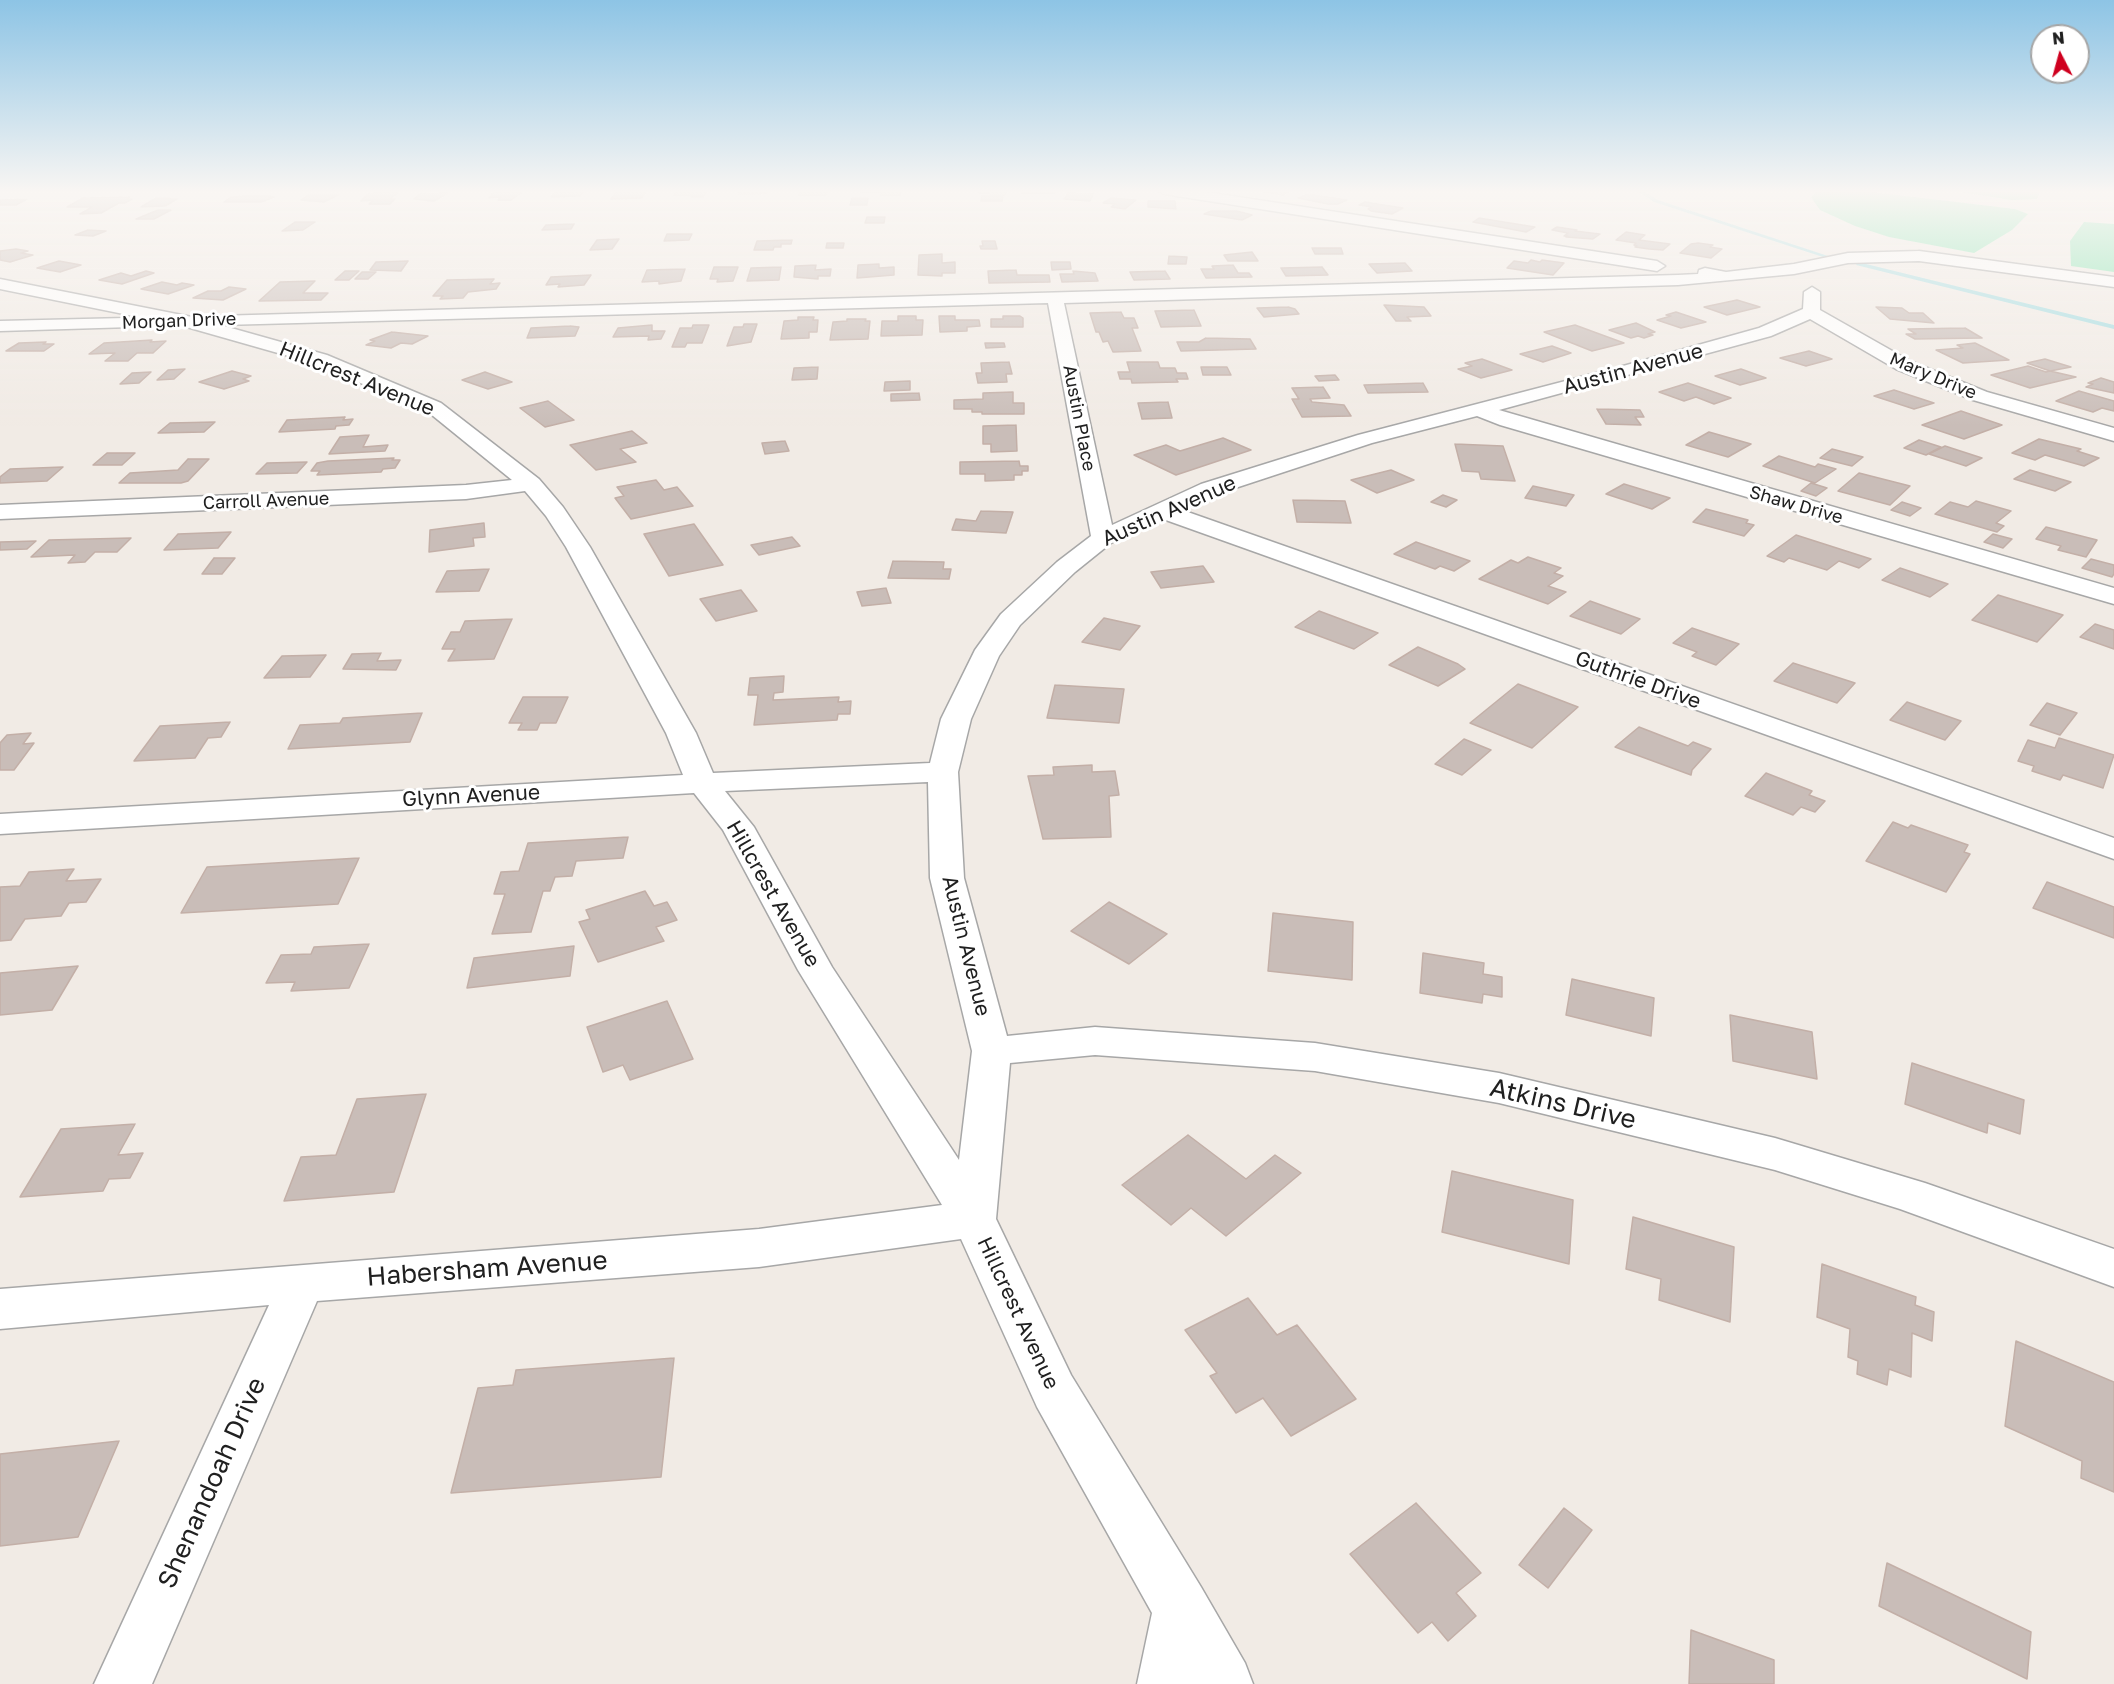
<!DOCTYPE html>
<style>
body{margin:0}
#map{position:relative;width:2114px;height:1684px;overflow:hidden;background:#f1ebe5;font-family:"Golos Text",sans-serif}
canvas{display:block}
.north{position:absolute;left:2030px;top:24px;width:60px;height:60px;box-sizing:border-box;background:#fff;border:2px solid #a6a6a6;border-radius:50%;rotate:354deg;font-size:16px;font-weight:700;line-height:24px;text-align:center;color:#202020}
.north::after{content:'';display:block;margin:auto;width:21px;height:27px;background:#cf001f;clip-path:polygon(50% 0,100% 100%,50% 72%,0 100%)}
</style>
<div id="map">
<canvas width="2114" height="1684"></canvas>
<div class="north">N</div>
</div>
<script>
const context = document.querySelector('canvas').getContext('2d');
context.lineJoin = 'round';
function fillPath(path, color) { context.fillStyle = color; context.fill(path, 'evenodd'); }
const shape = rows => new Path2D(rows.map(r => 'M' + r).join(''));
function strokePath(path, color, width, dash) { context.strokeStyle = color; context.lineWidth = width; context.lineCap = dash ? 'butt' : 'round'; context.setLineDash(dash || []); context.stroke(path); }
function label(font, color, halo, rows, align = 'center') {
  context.font = font + ' "Golos Text",sans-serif'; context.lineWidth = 6; context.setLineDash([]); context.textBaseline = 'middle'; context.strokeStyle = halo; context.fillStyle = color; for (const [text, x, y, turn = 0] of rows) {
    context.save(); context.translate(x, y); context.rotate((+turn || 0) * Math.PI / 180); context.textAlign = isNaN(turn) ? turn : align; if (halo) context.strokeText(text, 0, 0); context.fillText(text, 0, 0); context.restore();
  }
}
fillPath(shape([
 [1818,190,1855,190,2015,209,2028,214,2012,230,1974,253,1889,237,1855,226,1820,210,1811,197],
 [1947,190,2041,190,2037,199,2011,200],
 [2084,222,2114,224,2114,272,2071,266,2070,241]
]), '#7fe4ae');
fillPath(shape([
 [1635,190,1642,190,1658,200,1828,256,1823,257,1654,202,1635,190],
 [1858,262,2114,325,2114,329,1856,265,1858,262]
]), '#a4dce1');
const building = shape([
 [647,190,642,198,611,199,617,191,647,190],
 [678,190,708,190,703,197,691,197,692,195,674,195,678,190],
 [740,190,768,190,767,193,753,194,738,194,740,190],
 [800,190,828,190,826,195,799,195,800,190],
 [861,190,890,190,900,191,900,195,881,195,882,192,860,192,861,190],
 [980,190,1007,190,1005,195,990,195,990,193,979,193,980,190],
 [1022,190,1055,190,1055,193,1022,193,1022,190],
 [1254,190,1292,190,1282,195,1254,190],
 [578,191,583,192,580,196,551,197,555,192,578,191],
 [382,192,398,192,390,199,395,199,390,204,369,204,373,200,361,201,368,194,382,192],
 [494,192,518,192,521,193,511,200,498,200,500,197,489,198,494,192],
 [448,193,434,201,414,199,420,194,448,193],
 [1068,193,1093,194,1090,201,1064,199,1068,193],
 [1308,194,1347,200,1338,204,1328,204,1298,198,1308,194],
 [308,195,338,195,324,202,301,200,308,195],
 [243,196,270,196,269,197,274,197,261,202,224,202,231,197,243,196],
 [982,196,1003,196,1002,201,981,201,982,196],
 [130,197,127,199,132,199,125,203,119,203,101,213,80,214,92,207,67,207,83,198,130,197],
 [156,198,170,198,168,199,177,199,165,206,141,207,156,198],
 [852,198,868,198,867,205,850,205,852,198],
 [1111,198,1136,200,1125,209,1111,207,1115,204,1103,203,1111,198],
 [27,199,16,205,0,205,0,200,27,199],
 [1148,201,1175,201,1176,209,1148,207,1148,201],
 [1365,202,1403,208,1392,214,1371,211,1368,209,1372,207,1359,205,1365,202],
 [158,210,171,210,154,219,136,219,158,210],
 [1211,211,1237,211,1252,215,1242,220,1204,214,1211,211],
 [867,217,885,217,884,223,865,223,867,217],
 [1479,218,1535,227,1526,232,1473,222,1479,218],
 [295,222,315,222,303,230,282,231,295,222],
 [574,224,571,229,542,230,546,225,574,224],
 [1557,227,1577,230,1575,231,1600,234,1593,239,1566,237,1568,236,1564,236,1568,233,1552,230,1557,227],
 [88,230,106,231,93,236,75,235,88,230],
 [1626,232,1645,235,1639,240,1670,244,1663,250,1649,249,1635,247,1637,246,1634,245,1636,243,1616,240,1626,232],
 [667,234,692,234,689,240,664,241,667,234],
 [619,239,612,249,590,250,597,240,619,239],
 [792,240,791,244,781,244,781,247,774,247,773,250,754,250,757,241,792,240],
 [982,241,995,241,997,249,981,249,980,246,983,246,982,241],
 [827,243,844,243,843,248,826,248,827,243],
 [1698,243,1713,245,1710,247,1722,249,1711,258,1680,253,1691,244,1698,243],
 [1312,248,1341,248,1343,254,1315,254,1312,248],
 [16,249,28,251,21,253,33,255,10,262,0,260,0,251,16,249],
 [1252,252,1258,261,1228,261,1224,255,1252,252],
 [942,254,942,263,955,262,955,273,942,273,942,276,918,275,919,255,942,254],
 [1169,256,1187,257,1186,264,1168,264,1169,256],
 [1531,260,1540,262,1542,260,1564,263,1553,275,1507,268,1514,261,1528,263,1531,260],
 [59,261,81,265,60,272,37,268,59,261],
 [408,261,401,271,370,270,376,262,408,261],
 [1051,262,1070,262,1071,269,1052,270,1051,262],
 [1405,263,1412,271,1377,273,1369,264,1405,263],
 [879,264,879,268,894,267,894,275,857,278,858,265,879,264],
 [816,265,815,270,831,269,830,276,818,276,818,279,794,277,795,266,816,265],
 [1233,265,1238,273,1249,273,1252,277,1206,278,1201,269,1214,269,1212,266,1233,265],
 [714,267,738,267,733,281,717,282,718,279,710,279,714,267],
 [781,267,779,280,747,281,751,268,781,267],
 [1322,267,1328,275,1286,276,1281,268,1322,267],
 [685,269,681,281,659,284,659,281,642,282,647,270,685,269],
 [1016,270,1017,275,1049,275,1050,282,989,283,988,271,1016,270],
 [146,271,154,273,122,284,99,280,121,273,131,276,146,271],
 [345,271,359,271,349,280,335,280,345,271],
 [1073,271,1095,273,1098,281,1062,282,1060,274,1074,274,1073,271],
 [1165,271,1170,279,1134,280,1130,272,1165,271],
 [362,272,376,272,368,279,355,279,362,272],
 [591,275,584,285,558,287,560,284,546,285,551,277,591,275],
 [494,279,490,284,500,283,496,289,468,292,463,298,440,299,443,296,433,296,447,280,494,279],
 [315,281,303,293,328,293,321,300,259,301,280,282,315,281],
 [162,282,177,285,182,283,194,285,168,294,141,289,162,282],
 [229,287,246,289,223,300,193,298,208,291,221,291,229,287],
 [1737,300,1760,307,1727,315,1704,307,1737,300],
 [1384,305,1424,307,1431,316,1407,317,1411,321,1396,321,1384,305],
 [1288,307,1295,309,1299,314,1264,317,1257,308,1288,307],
 [1876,307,1902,308,1909,313,1923,313,1934,323,1890,319,1876,307],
 [1194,310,1201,326,1161,327,1155,311,1194,310],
 [1121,312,1124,318,1134,318,1138,328,1132,328,1141,351,1113,352,1108,341,1103,342,1099,332,1096,332,1090,313,1121,312],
 [1676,312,1706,322,1681,328,1657,320,1671,316,1666,315,1676,312],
 [898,316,916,316,916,320,923,320,922,335,881,336,882,321,898,321,898,316],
 [939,316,955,316,955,320,979,320,980,326,967,327,967,331,940,332,939,316],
 [1003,316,1020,316,1023,318,1023,327,991,327,991,319,1003,319,1003,316],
 [798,317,814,317,813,320,818,320,817,332,809,332,809,338,781,339,784,321,798,320,798,317],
 [847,319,866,319,865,321,870,321,868,339,830,340,833,322,847,321,847,319],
 [1636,323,1655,332,1648,334,1653,335,1644,338,1638,336,1631,338,1609,330,1636,323],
 [744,324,757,324,751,342,727,346,734,327,743,327,744,324],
 [652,325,652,331,665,331,661,339,648,340,649,336,613,337,618,328,652,325],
 [693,325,709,325,702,343,687,343,685,347,672,347,680,328,692,328,693,325],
 [1575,325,1624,343,1592,351,1544,332,1575,325],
 [570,326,579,327,575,336,527,338,531,328,570,326],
 [1965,328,1982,338,1915,339,1906,334,1916,334,1908,329,1965,328],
 [392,332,428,336,412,344,401,343,391,348,366,345,375,341,370,340,392,332],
 [1206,338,1250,339,1256,349,1181,351,1177,342,1199,342,1206,338],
 [152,340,150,342,166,341,153,353,137,353,128,361,105,361,115,353,89,354,104,343,152,340],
 [46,342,43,344,54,344,44,351,6,351,19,343,46,342],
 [985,343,1004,343,1005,347,986,348,985,343],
 [1975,343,2009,360,1963,363,1936,350,1963,348,1957,345,1975,343],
 [1552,346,1571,353,1543,362,1520,354,1552,346],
 [1809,351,1832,359,1806,366,1780,358,1809,351],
 [1482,359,1512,370,1481,378,1458,369,1472,366,1465,363,1482,359],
 [2045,359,2071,367,2050,371,2027,363,2045,359],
 [1009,362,1012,374,1006,374,1007,382,978,383,976,373,982,373,981,363,1009,362],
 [1127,362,1158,362,1160,368,1175,368,1177,373,1186,373,1188,379,1176,379,1178,382,1132,383,1131,379,1120,379,1118,372,1130,372,1127,362],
 [2028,366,2046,372,2050,371,2076,377,2030,388,1991,375,2028,366],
 [818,367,817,379,792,380,794,368,818,367],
 [1201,367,1227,367,1231,375,1203,375,1201,367],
 [185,369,174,379,157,380,168,370,185,369],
 [1741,369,1766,378,1740,385,1715,376,1741,369],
 [232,371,251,376,243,379,249,381,224,389,199,382,232,371],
 [151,372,139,383,120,384,132,373,151,372],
 [485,372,512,382,488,389,462,380,485,372],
 [1335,375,1339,380,1319,381,1315,376,1335,375],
 [2101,378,2114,382,2114,393,2086,387,2093,384,2088,383,2101,378],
 [910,381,910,390,884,391,885,382,910,381],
 [1423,383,1428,392,1368,393,1364,385,1423,383],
 [1688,383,1731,398,1714,404,1696,397,1684,401,1659,392,1688,383],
 [1323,387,1330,398,1310,399,1312,402,1344,405,1351,416,1302,417,1292,399,1299,399,1292,388,1323,387],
 [1894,390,1934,403,1914,409,1874,396,1894,390],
 [2079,391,2114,401,2114,411,2102,408,2093,412,2056,401,2079,391],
 [1013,392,1013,403,1024,403,1024,414,982,414,982,412,972,412,972,409,954,409,954,400,983,399,983,393,1013,392],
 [919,393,920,400,891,401,891,394,919,393],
 [548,401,574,420,545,427,520,408,548,401],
 [1168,402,1172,418,1142,419,1138,403,1168,402],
 [1597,409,1640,410,1644,417,1635,417,1641,425,1606,424,1597,409],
 [1961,411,2002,425,1964,439,1922,425,1961,411],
 [345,417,343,420,353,419,349,425,336,426,335,429,279,432,287,420,345,417],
 [215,422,204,432,158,433,170,423,215,422],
 [1016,425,1017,451,991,452,991,444,983,444,983,426,1016,425],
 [632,431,647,443,620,449,636,462,596,470,570,445,632,431],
 [1709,432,1751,444,1728,457,1686,445,1709,432],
 [369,435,363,447,388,445,385,451,329,454,340,437,369,435],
 [1223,438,1251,450,1176,475,1134,455,1166,445,1180,451,1223,438],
 [2039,439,2081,449,2077,451,2099,458,2084,466,2045,455,2035,460,2012,453,2039,439],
 [1919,440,1941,447,1926,455,1904,448,1919,440],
 [785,441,789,451,765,454,762,443,785,441],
 [1455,444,1503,446,1515,481,1481,479,1479,472,1462,471,1455,444],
 [1945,446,1982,458,1966,466,1929,454,1945,446],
 [1832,449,1863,457,1852,466,1820,458,1832,449],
 [107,453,135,453,122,465,93,465,107,453],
 [1779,456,1815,467,1818,464,1836,469,1815,483,1763,466,1779,456],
 [394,458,392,460,400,460,395,468,383,469,381,472,317,475,320,471,311,471,317,463,328,461,394,458],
 [188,459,209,459,188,481,181,483,119,483,130,473,178,470,188,459],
 [1019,461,1020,466,1028,466,1028,471,1022,471,1022,475,1014,475,1014,480,985,481,985,474,960,474,960,462,1019,461],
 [307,462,297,473,256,474,267,463,307,462],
 [63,467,47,481,0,483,0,477,10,469,63,467],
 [1391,470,1414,480,1377,493,1351,480,1391,470],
 [2030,470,2071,482,2055,491,2014,479,2030,470],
 [1859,473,1910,486,1890,505,1838,491,1859,473],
 [656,480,664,490,677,487,693,506,631,519,615,498,624,496,617,487,656,480],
 [1811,483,1827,488,1816,496,1801,491,1811,483],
 [1624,484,1670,498,1652,509,1606,494,1624,484],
 [1533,486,1574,495,1566,506,1525,498,1533,486],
 [1443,495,1457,500,1446,507,1431,502,1443,495],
 [1293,500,1345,501,1351,523,1297,522,1293,500],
 [1976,501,2011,511,1996,523,2004,526,1997,532,1935,514,1950,502,1968,507,1976,501],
 [1902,502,1921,508,1910,516,1891,510,1902,502],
 [1706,509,1748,520,1746,523,1754,525,1744,536,1693,522,1706,509],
 [981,511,1013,512,1006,533,952,530,956,519,976,521,981,511],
 [484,523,485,537,473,538,474,546,429,552,430,530,484,523],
 [694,524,723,565,669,576,644,534,694,524],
 [2046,527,2097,540,2086,557,2058,550,2061,546,2036,539,2046,527],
 [231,532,218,548,164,550,178,534,231,532],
 [1993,534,2012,539,2003,548,1984,542,1993,534],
 [1796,535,1871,559,1859,568,1839,561,1827,570,1789,558,1784,562,1767,556,1796,535],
 [792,537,800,546,759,555,751,545,792,537],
 [131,538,117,552,95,552,85,562,68,563,75,555,31,557,49,540,131,538],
 [36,541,27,549,0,550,0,542,36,541],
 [1416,542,1470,561,1454,571,1440,566,1435,569,1394,554,1416,542],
 [1528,557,1561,568,1554,573,1563,576,1548,586,1566,592,1548,604,1479,579,1511,560,1518,563,1528,557],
 [214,558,235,558,222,574,202,574,214,558],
 [2091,559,2114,565,2114,574,2112,577,2082,568,2091,559],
 [893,561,944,562,943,569,951,569,949,579,888,578,893,561],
 [1203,566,1214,582,1161,588,1151,572,1203,566],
 [1900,568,1948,584,1930,597,1882,580,1900,568],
 [489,569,479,591,436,592,447,571,489,569],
 [886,588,891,603,862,606,857,592,886,588],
 [741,590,757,611,716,621,700,599,741,590],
 [1998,595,2063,615,2037,642,1972,620,1998,595],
 [1590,601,1640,619,1621,634,1570,616,1590,601],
 [1319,611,1378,633,1354,649,1295,627,1319,611],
 [1104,618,1140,626,1120,650,1082,642,1104,618],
 [512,619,494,659,448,661,455,649,442,649,451,632,460,632,465,621,512,619],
 [2095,624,2114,630,2114,649,2080,637,2095,624],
 [1692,628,1739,644,1716,665,1692,656,1697,652,1673,643,1692,628],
 [1418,647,1458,664,1465,669,1438,686,1389,665,1418,647],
 [381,653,377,661,401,660,396,670,343,669,352,654,381,653],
 [326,655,310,677,264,678,282,656,326,655],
 [1793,663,1855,683,1837,703,1774,681,1793,663],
 [784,676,783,692,774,693,773,700,839,697,838,702,851,701,850,714,838,714,837,720,754,725,758,695,748,695,750,678,784,676],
 [1518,684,1578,707,1532,748,1470,723,1518,684],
 [1055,685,1124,689,1119,723,1047,718,1055,685],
 [523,697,568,697,556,723,540,723,537,730,518,730,522,723,509,723,523,697],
 [1907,702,1961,721,1945,740,1890,720,1907,702],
 [2047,703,2077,713,2060,735,2030,725,2047,703],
 [422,713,410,742,288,749,300,725,340,723,343,718,422,713],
 [230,722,221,737,208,738,195,758,134,761,160,726,230,722],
 [1639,727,1688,746,1693,742,1711,749,1692,770,1691,775,1615,747,1639,727],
 [31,733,23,744,34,743,14,770,0,770,0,743,7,735,31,733],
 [2059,738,2114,755,2103,788,2063,775,2060,780,2032,771,2034,766,2018,761,2028,740,2055,748,2059,738],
 [1464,739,1491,750,1462,775,1435,764,1464,739],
 [1092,765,1092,772,1115,771,1119,795,1109,796,1111,837,1043,839,1028,776,1054,775,1053,767,1092,765],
 [1766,773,1812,791,1809,795,1825,801,1815,812,1801,807,1793,815,1745,796,1766,773],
 [1893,822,1908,828,1911,825,1968,845,1964,852,1970,854,1946,892,1866,861,1893,822],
 [628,837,623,858,576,861,572,876,555,877,550,891,543,891,531,932,492,934,505,894,494,894,501,872,519,871,528,843,628,837],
 [359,858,338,904,181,913,207,867,359,858],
 [74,869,66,881,101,879,86,902,69,903,61,916,25,919,11,940,0,941,0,887,20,886,29,872,74,869],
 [2047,882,2114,907,2114,938,2033,908,2047,882],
 [645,891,654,906,667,902,677,920,656,927,664,941,598,962,579,922,590,919,586,910,645,891],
 [1109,902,1167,934,1129,964,1071,931,1109,902],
 [1273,913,1353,922,1352,980,1268,971,1273,913],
 [369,944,349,988,291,991,295,982,266,983,281,955,311,954,314,947,369,944],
 [574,946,570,976,467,988,474,958,574,946],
 [1423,953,1484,963,1483,974,1502,977,1502,997,1483,994,1482,1003,1420,993,1423,953],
 [78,966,52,1010,0,1015,0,973,78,966],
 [1572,979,1654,998,1651,1036,1566,1015,1572,979],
 [667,1001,693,1059,630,1080,623,1065,603,1072,587,1027,667,1001],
 [1730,1015,1812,1032,1817,1079,1733,1061,1730,1015],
 [1912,1063,2024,1100,2020,1134,1988,1123,1987,1133,1905,1104,1912,1063],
 [426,1094,394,1192,284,1201,301,1157,336,1155,357,1099,426,1094],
 [135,1124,118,1155,143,1153,130,1178,109,1179,103,1191,20,1197,61,1129,135,1124],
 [1188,1135,1246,1179,1275,1155,1301,1173,1226,1236,1191,1208,1171,1225,1122,1185,1188,1135],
 [1452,1171,1573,1200,1569,1264,1442,1232,1452,1171],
 [1633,1217,1734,1247,1730,1322,1659,1300,1661,1279,1626,1269,1633,1217],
 [1822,1264,1916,1297,1915,1305,1934,1312,1932,1341,1912,1333,1911,1377,1889,1369,1887,1385,1857,1374,1858,1361,1848,1357,1850,1329,1817,1317,1822,1264],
 [1248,1298,1277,1335,1297,1325,1356,1399,1291,1436,1263,1398,1236,1413,1210,1376,1217,1373,1185,1330,1248,1298],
 [2016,1341,2114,1382,2114,1492,2081,1478,2082,1461,2005,1426,2016,1341],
 [674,1358,661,1477,451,1493,478,1388,513,1385,516,1370,674,1358],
 [119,1441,78,1537,0,1546,0,1454,119,1441],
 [1416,1503,1481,1573,1456,1593,1476,1616,1448,1641,1432,1622,1418,1633,1350,1554,1416,1503],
 [1564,1508,1592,1530,1548,1588,1519,1565,1564,1508],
 [1887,1563,2031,1632,2027,1679,1879,1606,1887,1563],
 [1691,1630,1774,1660,1774,1684,1689,1684,1691,1630]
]);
fillPath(building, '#c9bdb8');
strokePath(building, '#c3afa7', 1.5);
const minor = shape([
 [1157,190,1193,190,1657,261,1665,266,1657,271,1164,194,1157,190],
 [1919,251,2114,277,2114,287,1919,261,1848,263,1794,274,1678,285,1064,303,1112,525,1201,484,1358,435,1623,366,1759,328,1803,309,1804,292,1812,287,1820,292,1820,310,1910,361,1987,392,2114,428,2114,441,1973,400,1896,369,1810,319,1771,336,1499,410,2114,588,2114,604,1500,425,1477,416,1372,443,1217,494,1182,510,2114,838,2114,859,1163,519,1111,543,1075,572,1020,625,999,656,971,719,958,772,964,878,1007,1036,1095,1027,1315,1043,1499,1073,1775,1138,1925,1183,2114,1249,2114,1287,1900,1209,1775,1170,1499,1103,1315,1071,1095,1055,1010,1063,996,1219,1071,1375,1201,1587,1245,1663,1253,1684,1137,1684,1152,1613,1037,1407,961,1239,759,1267,317,1301,152,1684,94,1684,269,1305,0,1329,0,1289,759,1229,942,1205,798,970,723,830,694,793,0,834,0,814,683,775,666,733,566,547,546,516,525,491,466,499,0,519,0,505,466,485,512,480,427,411,313,363,183,326,0,289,0,279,192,317,327,355,441,403,539,479,563,507,590,547,696,733,713,773,930,763,941,719,975,650,1001,614,1057,562,1091,536,1048,303,222,325,216,324,213,320,216,316,1678,275,1698,274,1699,270,1705,268,1726,272,1794,264,1848,253,1919,251],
 [928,782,930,878,972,1051,959,1160,832,967,754,827,725,791,928,782],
 [126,318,132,319,135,323,132,327,0,331,0,321,126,318]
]);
strokePath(minor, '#a7a7a7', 3);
fillPath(minor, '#fff');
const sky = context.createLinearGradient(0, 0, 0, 426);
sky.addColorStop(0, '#8dc4e5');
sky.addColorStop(0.45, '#f9f6f3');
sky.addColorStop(1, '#f9f6f300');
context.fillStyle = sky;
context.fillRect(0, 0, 2114, 426);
label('18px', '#202020', '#fff', [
 ["Morgan Drive",179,321,-2],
 ["Mary Drive",1933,376,23],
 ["Austin Place",1079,418,79],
 ["Carroll Avenue",266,501,-2],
 ["Shaw Drive",1796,505,16]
]);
label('21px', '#202020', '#fff', [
 ["Austin Avenue",1633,369,-15],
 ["Hillcrest Avenue",357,379,22],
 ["Austin Avenue",1169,511,-24],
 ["Guthrie Drive",1638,680,20],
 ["Glynn Avenue",471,796,-3],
 ["Hillcrest Avenue",773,894,60],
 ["Austin Avenue",966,946,76],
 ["Hillcrest Avenue",1018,1313,65]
]);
label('26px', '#202020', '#fff', [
 ["Atkins Drive",1563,1104,13],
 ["Habersham Avenue",487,1269,-4],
 ["Shenandoah Drive",212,1483,-66]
]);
</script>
